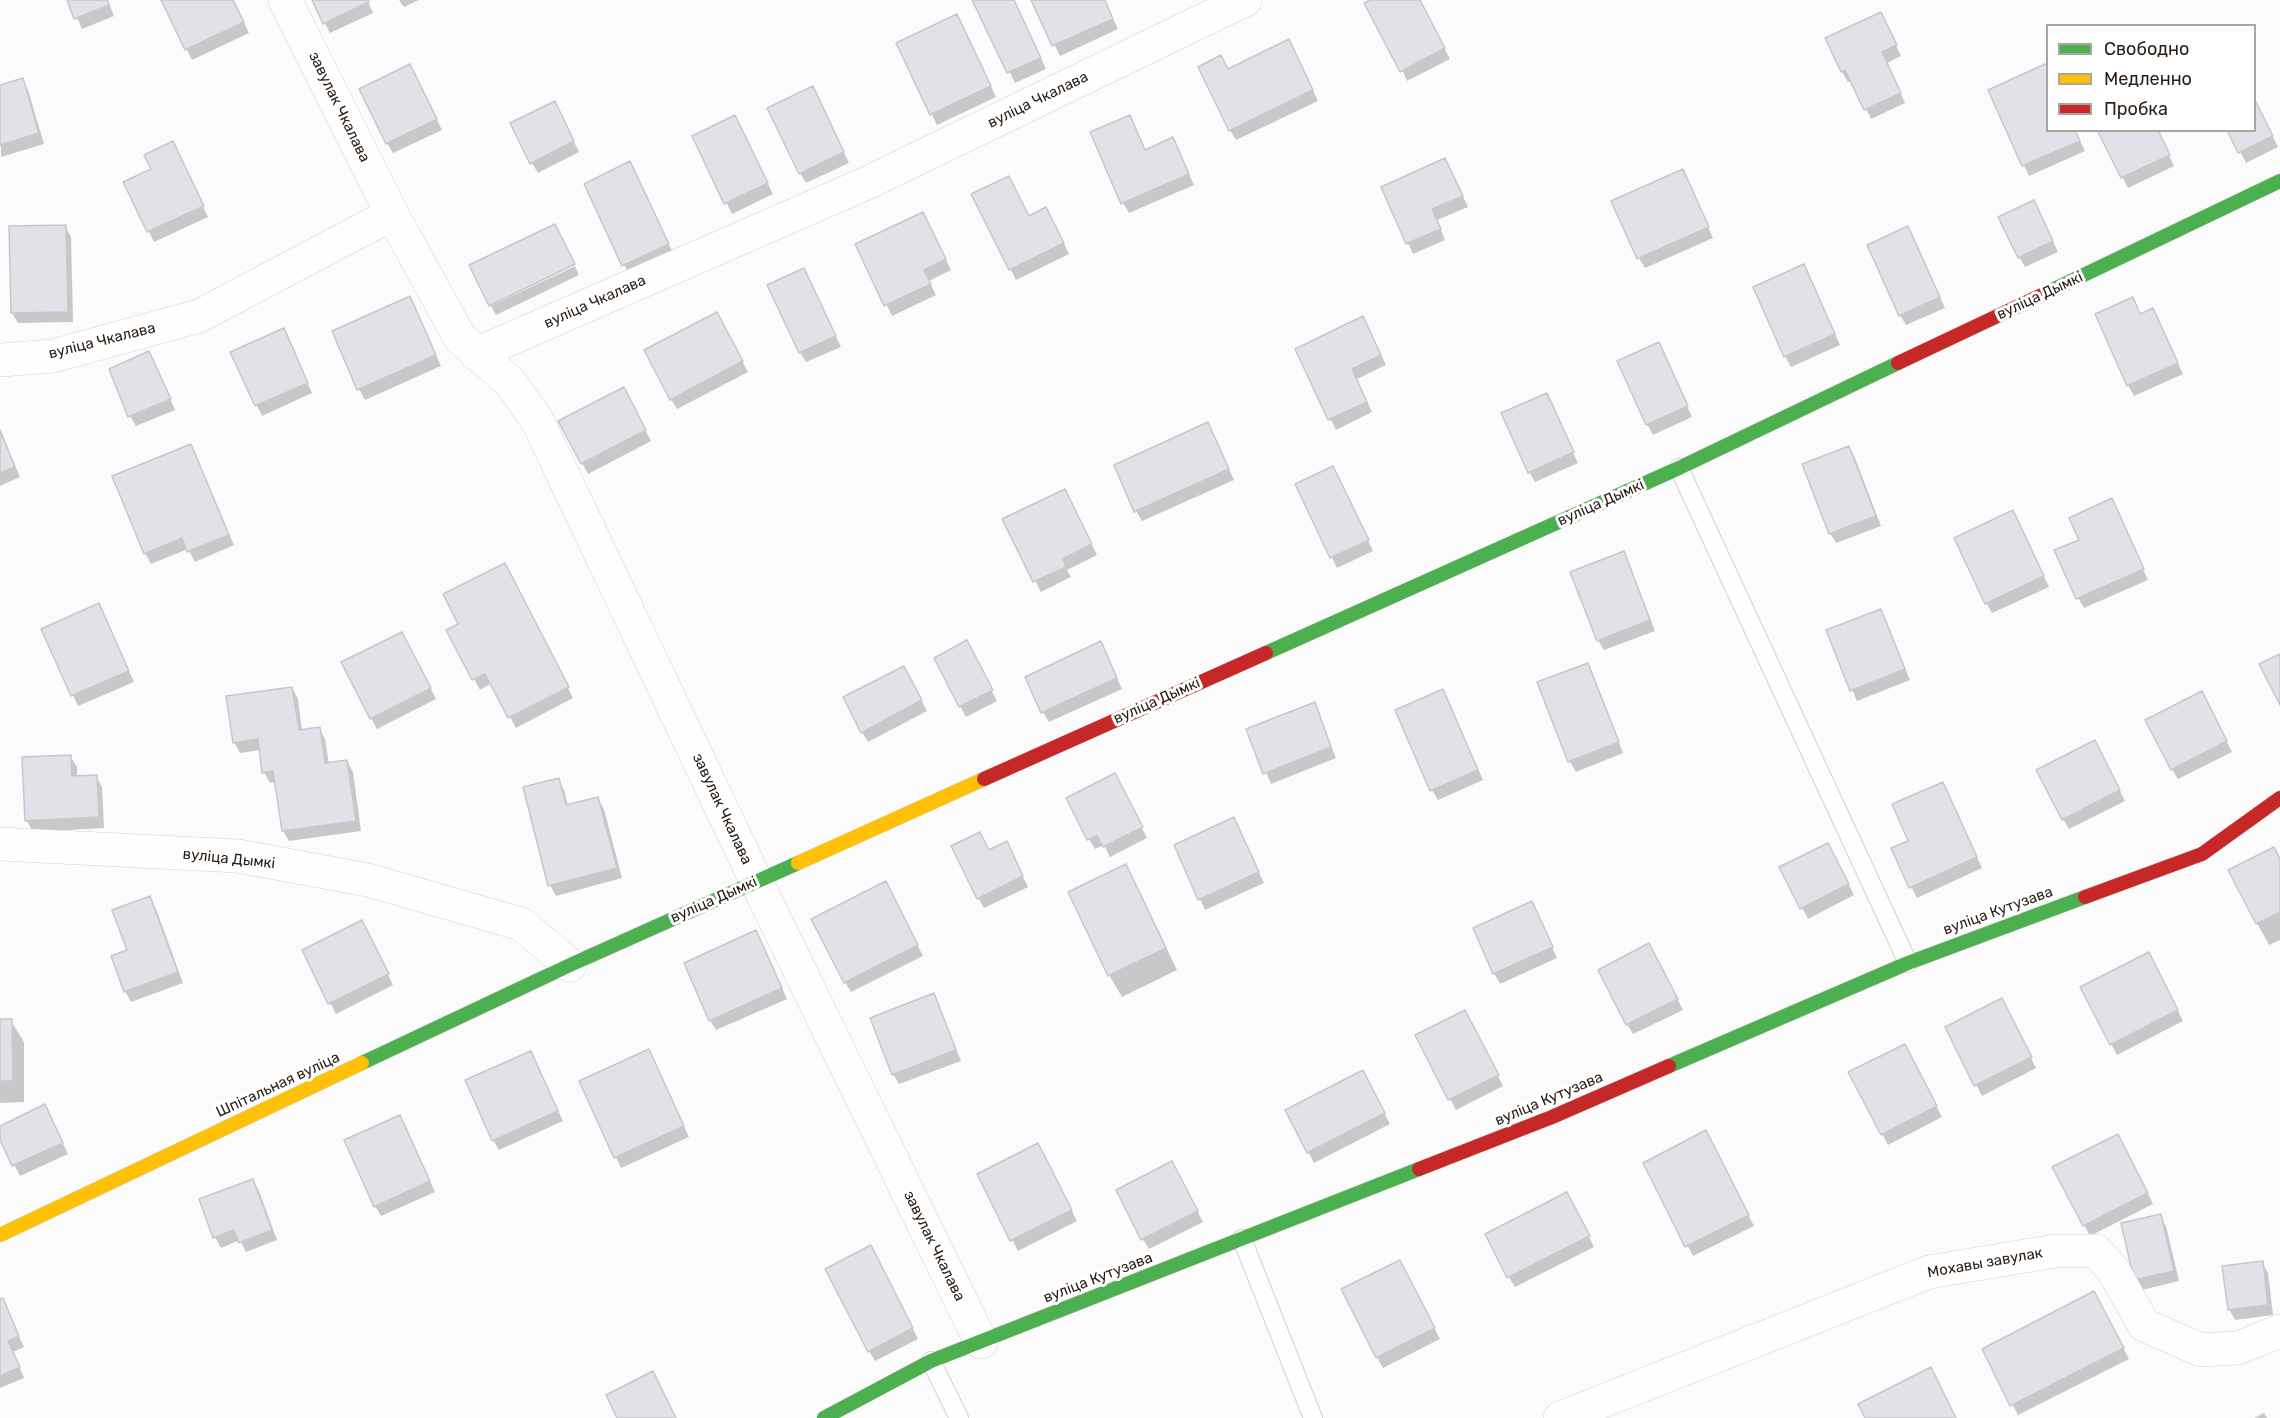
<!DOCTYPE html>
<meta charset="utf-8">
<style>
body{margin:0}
#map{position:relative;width:2280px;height:1418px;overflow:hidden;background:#fbfbfb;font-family:Rubik,sans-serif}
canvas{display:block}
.legend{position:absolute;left:2046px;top:24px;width:210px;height:108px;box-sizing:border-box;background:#fff;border:2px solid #a9a5a1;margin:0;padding:8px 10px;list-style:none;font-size:18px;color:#291d14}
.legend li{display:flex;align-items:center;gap:12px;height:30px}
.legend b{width:30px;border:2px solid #a9a5a1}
</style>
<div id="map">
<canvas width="2280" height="1418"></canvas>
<ul class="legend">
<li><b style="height:8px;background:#4caf50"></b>Свободно</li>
<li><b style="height:8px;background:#ffc107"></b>Медленно</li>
<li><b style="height:8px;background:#c62828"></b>Пробка</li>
</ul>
</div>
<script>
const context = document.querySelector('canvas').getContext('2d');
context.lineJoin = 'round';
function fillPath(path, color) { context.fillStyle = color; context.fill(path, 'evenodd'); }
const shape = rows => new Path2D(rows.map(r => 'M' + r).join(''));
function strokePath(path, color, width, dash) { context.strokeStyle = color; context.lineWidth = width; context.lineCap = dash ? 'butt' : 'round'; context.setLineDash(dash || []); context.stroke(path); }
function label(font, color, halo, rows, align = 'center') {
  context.font = font + ' Rubik,sans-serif'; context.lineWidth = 6; context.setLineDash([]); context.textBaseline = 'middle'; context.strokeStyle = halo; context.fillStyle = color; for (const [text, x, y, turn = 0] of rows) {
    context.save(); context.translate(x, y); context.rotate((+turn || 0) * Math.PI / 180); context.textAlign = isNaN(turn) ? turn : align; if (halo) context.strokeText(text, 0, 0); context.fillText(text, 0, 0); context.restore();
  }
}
fillPath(shape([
 [69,0,108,0,114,16,82,29],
 [163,0,233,0,249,33,192,60],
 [313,0,367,0,373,13,330,33],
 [399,0,419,0,404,7],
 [974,0,1014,0,1046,69,1015,83],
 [1033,0,1104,0,1118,29,1060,56],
 [1373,0,1419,0,1450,59,1407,81],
 [1886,24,1901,56,1887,63,1905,103,1871,119,1852,80,1848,82,1842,72,1827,39],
 [962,26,996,97,937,125,898,43],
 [1294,51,1318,101,1236,140,1230,130],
 [415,76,442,130,393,153,387,143],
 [22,80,28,90,44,144,1,157,0,86],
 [1989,90,2048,130,2075,130,2085,151,2029,176],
 [818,98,849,163,806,183,800,173],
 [2254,100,2278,147,2246,163,2229,130,2254,130],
 [560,113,579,152,538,173,532,163],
 [735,116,773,194,732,214,694,136],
 [2099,130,2157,130,2174,166,2128,188],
 [1173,139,1194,185,1129,213,1123,203,1146,151],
 [178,153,208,217,154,242,125,183],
 [1451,171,1468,207,1437,220,1445,240,1413,254,1383,188],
 [635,174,674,255,630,275,624,265],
 [1688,182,1713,238,1645,268,1639,258],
 [973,195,1029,217,1052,219,1069,254,1016,280],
 [2040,213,2058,252,2025,267,2019,257],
 [928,224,951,270,929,281,936,295,892,316,857,245],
 [65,226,71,237,73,322,18,323,12,313],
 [1908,228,1945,308,1906,325,1900,315],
 [575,266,579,275,496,315,491,306],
 [804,270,841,347,806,362,800,352],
 [1809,276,1840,345,1791,367,1785,356],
 [2132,299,2141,315,2158,320,2183,374,2134,396,2128,385],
 [415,309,441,366,365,400,359,389],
 [1363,318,1386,365,1357,379,1372,412,1336,430,1297,349],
 [723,324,748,372,677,409,671,399],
 [289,341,312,393,262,416,232,353],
 [1664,354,1692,417,1653,435,1647,424],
 [155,363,175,410,136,426,130,416],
 [1547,395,1578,463,1535,482,1529,472],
 [629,399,651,441,588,474,560,422],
 [0,430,20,477,0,486],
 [1213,434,1234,480,1142,521,1136,511],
 [191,446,234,545,195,562,188,549,151,564,145,553],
 [1849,447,1855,458,1881,526,1836,543,1830,533],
 [1339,478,1373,551,1337,568,1297,485],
 [2112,500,2148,580,2084,608,2078,598,2081,540],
 [1070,501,1097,555,1067,570,1071,577,1041,592,1004,520],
 [2019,523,2049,587,1992,613,1986,603],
 [1623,553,1629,564,1655,631,1604,650,1598,640],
 [510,575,573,698,516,728,492,683,480,690,448,630,460,624],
 [99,605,134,682,78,706,43,630],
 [1881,611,1910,680,1857,701,1828,631],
 [408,644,436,699,377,729,371,718],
 [972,653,997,701,966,717,960,706],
 [1106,654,1122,689,1049,722,1043,712],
 [1587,665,1593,675,1623,753,1576,772,1570,762,1539,683],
 [909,678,927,711,868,742,862,732],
 [292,688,298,699,302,731,319,728,325,739,329,764,347,761,353,772,361,831,289,841,283,831,276,782,270,783,264,772,261,750,240,753,234,742],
 [1448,701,1483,780,1438,800,1432,790],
 [1314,704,1336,758,1271,784,1248,730],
 [2207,704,2232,752,2178,779,2172,769],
 [2100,752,2125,801,2069,829,2063,819],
 [71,757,77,767,77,777,96,776,102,787,104,828,33,832,27,821,24,759],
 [558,780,564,790,568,806,598,799,604,809,622,878,556,896,550,885],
 [1120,785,1147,838,1110,857,1104,845,1095,849,1089,839],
 [1948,794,1982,868,1917,898,1893,849,1910,842],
 [1239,830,1264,883,1205,910,1176,846],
 [989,852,1012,854,1028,887,984,908,978,898],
 [1834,855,1854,895,1808,919,1781,868],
 [2280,861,2280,940,2269,945,2257,923],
 [1125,866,1138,888,1177,970,1122,997,1109,975],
 [891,893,923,956,851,992,845,982],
 [150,898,156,909,183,983,131,1002,125,991,129,951],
 [1537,913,1557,958,1500,984,1494,973],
 [367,932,393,985,336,1014,304,951],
 [761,942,787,999,716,1030,710,1020],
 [1655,955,1683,1010,1633,1034,1627,1024],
 [2154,964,2183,1021,2117,1055,2111,1044],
 [934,995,961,1061,899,1084,893,1074],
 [2007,1010,2036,1068,1982,1096,1947,1028],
 [0,1021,11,1021,24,1042,24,1102,0,1103],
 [1471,1022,1503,1086,1456,1110,1417,1036],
 [649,1051,689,1137,621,1168,581,1082],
 [1911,1056,1942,1117,1888,1145,1851,1073],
 [537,1064,563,1121,499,1150,493,1140],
 [1368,1083,1390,1124,1314,1163,1287,1111],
 [50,1116,68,1154,20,1176,0,1137,0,1127],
 [406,1128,435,1192,381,1216,375,1206],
 [1712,1143,1754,1226,1693,1256,1645,1164],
 [2124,1146,2153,1204,2090,1236,2054,1167],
 [1043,1155,1077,1221,1018,1251,979,1175],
 [1178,1174,1203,1222,1149,1249,1143,1239],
 [253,1181,259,1191,277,1240,246,1252,240,1240,221,1248,215,1237],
 [1573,1204,1594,1247,1515,1287,1509,1277],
 [2160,1216,2166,1226,2179,1281,2142,1290,2136,1280],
 [876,1257,918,1339,875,1361,869,1351],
 [2262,1263,2268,1273,2273,1315,2235,1320,2229,1309],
 [1406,1272,1440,1339,1383,1368,1377,1357],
 [2,1300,24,1347,13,1352,24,1378,0,1388,0,1301],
 [2100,1303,2129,1359,2018,1415,1984,1349],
 [2264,1413,2267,1418,2254,1418]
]), '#0003');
const building = shape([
 [67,0,107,0,109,5,74,19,67,0],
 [161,0,233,0,244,22,185,50,161,0],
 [312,0,368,0,369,2,323,24,312,0],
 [972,0,1014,0,1041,58,1007,73,972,0],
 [1031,0,1105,0,1113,19,1052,46,1031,0],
 [1370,0,1420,0,1445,48,1400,72,1364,3,1370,0],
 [1881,12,1897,45,1882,52,1901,93,1864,110,1845,70,1841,72,1825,38,1881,12],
 [957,14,991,86,930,115,896,43,957,14],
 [1289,39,1313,90,1229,131,1198,67,1221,55,1228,69,1289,39],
 [410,64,437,119,386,144,359,89,410,64],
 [2045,64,2048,68,2048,130,2075,130,2080,141,2022,166,1988,90,2045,64],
 [23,78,39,133,0,145,0,85,23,78],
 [813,86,844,152,799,174,767,108,813,86],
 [2254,98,2273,136,2238,153,2227,130,2254,130,2254,98],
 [555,101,574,141,530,164,510,123,555,101],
 [735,115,768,183,724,204,692,136,735,115],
 [1130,115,1145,150,1173,137,1189,174,1121,204,1090,132,1130,115],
 [2097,130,2158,130,2170,155,2121,178,2097,130],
 [173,141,204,206,147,232,123,182,151,169,144,155,173,141],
 [1445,158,1463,196,1432,209,1441,229,1406,244,1381,187,1445,158],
 [630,161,669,244,622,266,584,184,630,161],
 [1683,169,1709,227,1637,259,1611,201,1683,169],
 [1009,176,1029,216,1046,207,1064,243,1009,270,971,194,1009,176],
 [2034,200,2053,241,2018,258,1998,217,2034,200],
 [923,212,946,259,924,270,931,284,884,306,855,244,923,212],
 [555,224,575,264,489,306,469,265,555,224],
 [66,225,68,312,11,313,9,226,66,225],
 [1908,226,1940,297,1899,316,1867,245,1908,226],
 [1804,264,1835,334,1784,357,1753,287,1804,264],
 [804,268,836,336,799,353,767,285,804,268],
 [410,296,436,355,357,390,332,331,410,296],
 [2133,297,2140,314,2153,308,2178,363,2127,386,2095,314,2133,297],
 [717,312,743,361,670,400,644,350,717,312],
 [1363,316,1381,355,1352,369,1367,402,1328,420,1295,349,1363,316],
 [284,328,308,383,255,406,230,352,284,328],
 [1659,342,1688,406,1646,425,1617,361,1659,342],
 [149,351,171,399,128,417,109,369,149,351],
 [624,387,646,430,581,464,558,421,624,387],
 [1547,393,1574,452,1528,473,1501,413,1547,393],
 [1208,422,1229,469,1134,512,1114,465,1208,422],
 [0,430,15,467,0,473,0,430],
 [191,444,229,535,187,552,182,538,144,554,112,476,191,444],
 [1849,446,1876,516,1829,534,1802,464,1849,446],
 [1333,466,1369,540,1330,558,1295,484,1333,466],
 [1065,489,1092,544,1063,559,1066,567,1033,582,1002,519,1065,489],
 [2112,498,2144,569,2076,599,2054,550,2079,540,2069,518,2112,498],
 [2013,510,2044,576,1985,604,1954,538,2013,510],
 [1624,551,1650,620,1597,641,1570,572,1624,551],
 [505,563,569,687,508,718,485,674,472,680,446,630,458,624,443,594,505,563],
 [99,603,129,671,71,696,41,629,99,603],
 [1881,609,1905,669,1850,691,1826,630,1881,609],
 [402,632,431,688,370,719,341,662,402,632],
 [967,640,993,690,959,707,934,658,967,640],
 [1101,641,1117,678,1041,713,1025,677,1101,641],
 [2280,654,2280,705,2259,664,2280,654],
 [1588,663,1619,742,1568,762,1537,682,1588,663],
 [904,666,922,700,861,733,843,697,904,666],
 [292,687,299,730,320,727,325,763,347,760,356,821,282,831,273,771,262,773,258,739,233,743,226,696,292,687],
 [1443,689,1478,770,1430,791,1395,710,1443,689],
 [2202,691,2227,741,2171,770,2145,720,2202,691],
 [1315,702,1331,747,1263,774,1246,729,1315,702],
 [2095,740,2120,790,2062,820,2036,770,2095,740],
 [71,755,72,776,97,775,99,817,25,821,22,757,71,755],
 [1115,773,1143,827,1103,847,1097,835,1087,840,1066,798,1115,773],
 [559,778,566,805,598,797,617,868,548,886,523,787,559,778],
 [1943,782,1977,857,1909,888,1891,848,1908,841,1892,804,1943,782],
 [1234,817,1259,872,1198,900,1174,845,1234,817],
 [980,832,989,850,1007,841,1023,876,977,899,951,846,980,832],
 [1828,843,1849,884,1800,909,1779,867,1828,843],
 [2274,847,2280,859,2280,912,2256,924,2228,870,2274,847],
 [1126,864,1166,948,1108,976,1068,892,1126,864],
 [886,881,918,945,844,983,811,919,886,881],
 [150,896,178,972,124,992,111,956,127,950,112,910,150,896],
 [1532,901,1553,947,1493,974,1473,928,1532,901],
 [362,920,389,974,328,1004,302,950,362,920],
 [756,930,782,988,709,1021,684,963,756,930],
 [1649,943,1678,999,1626,1025,1598,970,1649,943],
 [2149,952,2178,1010,2110,1045,2080,987,2149,952],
 [934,993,956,1050,892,1075,870,1018,934,993],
 [2002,998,2032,1057,1974,1086,1945,1027,2002,998],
 [1465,1010,1499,1075,1448,1100,1415,1035,1465,1010],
 [0,1019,12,1019,13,1081,0,1081,0,1019],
 [1905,1044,1937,1106,1881,1135,1848,1072,1905,1044],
 [649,1049,684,1126,614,1158,579,1081,649,1049],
 [531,1051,558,1111,492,1141,465,1080,531,1051],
 [1363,1070,1385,1113,1307,1153,1285,1110,1363,1070],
 [45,1104,63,1143,12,1166,0,1140,0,1126,45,1104],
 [400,1115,430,1181,374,1207,344,1140,400,1115],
 [1706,1130,1749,1215,1685,1247,1643,1163,1706,1130],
 [2118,1134,2148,1193,2083,1226,2052,1167,2118,1134],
 [1038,1143,1072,1210,1010,1241,977,1174,1038,1143],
 [1172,1161,1198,1211,1141,1240,1116,1190,1172,1161],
 [253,1179,272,1230,239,1243,234,1230,213,1238,199,1199,253,1179],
 [1567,1192,1590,1236,1507,1278,1485,1234,1567,1192],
 [2161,1214,2174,1271,2134,1280,2121,1223,2161,1214],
 [871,1245,913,1328,868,1352,825,1269,871,1245],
 [1400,1260,1435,1328,1376,1358,1341,1289,1400,1260],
 [2263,1261,2268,1305,2228,1310,2222,1266,2263,1261],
 [2094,1291,2124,1348,2010,1406,1982,1349,2094,1291],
 [3,1298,19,1336,8,1341,20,1367,0,1376,0,1299,3,1298],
 [1931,1367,1956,1418,1865,1418,1858,1404,1931,1367],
 [653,1371,676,1418,617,1418,606,1395,653,1371]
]);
fillPath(building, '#e2e1e7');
strokePath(building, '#c6c7cd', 1.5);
const lane = shape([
 [1679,468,1908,963],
 [1242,1239,1313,1418],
 [931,1361,959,1418]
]);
const street = shape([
 [285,0,392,214,460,338,510,382,537,420,756,881,981,1342],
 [476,354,867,183,1245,0],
 [0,360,53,356,199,316,392,214],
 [0,844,238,856,368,880,521,924,570,965],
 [1560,1418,1929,1272,2055,1251,2096,1251,2113,1270,2144,1325,2201,1350,2238,1348,2280,1331]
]);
const fast = shape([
 [2044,294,2280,181],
 [1266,653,1679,468,1898,363],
 [362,1063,570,965,798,863],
 [1669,1066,1908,963,2085,897],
 [824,1418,931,1361,1419,1169]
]);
const slow = shape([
 [798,863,984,779],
 [0,1235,362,1063]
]);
const jam = shape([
 [1898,363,2044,294],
 [984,779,1266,653],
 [2085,897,2202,854,2280,798],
 [1419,1169,1552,1117,1669,1066]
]);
strokePath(lane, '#d6d1cc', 20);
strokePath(street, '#d6d1cc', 34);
strokePath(fast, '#d6d1cc', 15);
strokePath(slow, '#d6d1cc', 15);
strokePath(jam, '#d6d1cc', 15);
strokePath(lane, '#fefefe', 18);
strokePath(street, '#fefefe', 33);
strokePath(fast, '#4caf50', 14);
strokePath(slow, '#ffc107', 14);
strokePath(jam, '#c62828', 14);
label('15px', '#291d14', '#fff', [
 ["вуліца Чкалава",1038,100,-26],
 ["завулак Чкалава",339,107,64],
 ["вуліца Дымкі",2040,296,-25],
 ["вуліца Чкалава",595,302,-24],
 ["вуліца Чкалава",102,341,-14],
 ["вуліца Дымкі",1601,503,-24],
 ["вуліца Дымкі",1157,701,-24],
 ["завулак Чкалава",722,809,65],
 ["вуліца Дымкі",229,859,6],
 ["вуліца Дымкі",714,900,-24],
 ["вуліца Кутузава",1998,911,-20],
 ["Шпітальная вуліца",278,1085,-25],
 ["вуліца Кутузава",1549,1099,-23],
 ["завулак Чкалава",934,1246,64],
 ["Мохавы завулак",1985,1263,-10],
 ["вуліца Кутузава",1098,1278,-21]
]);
</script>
